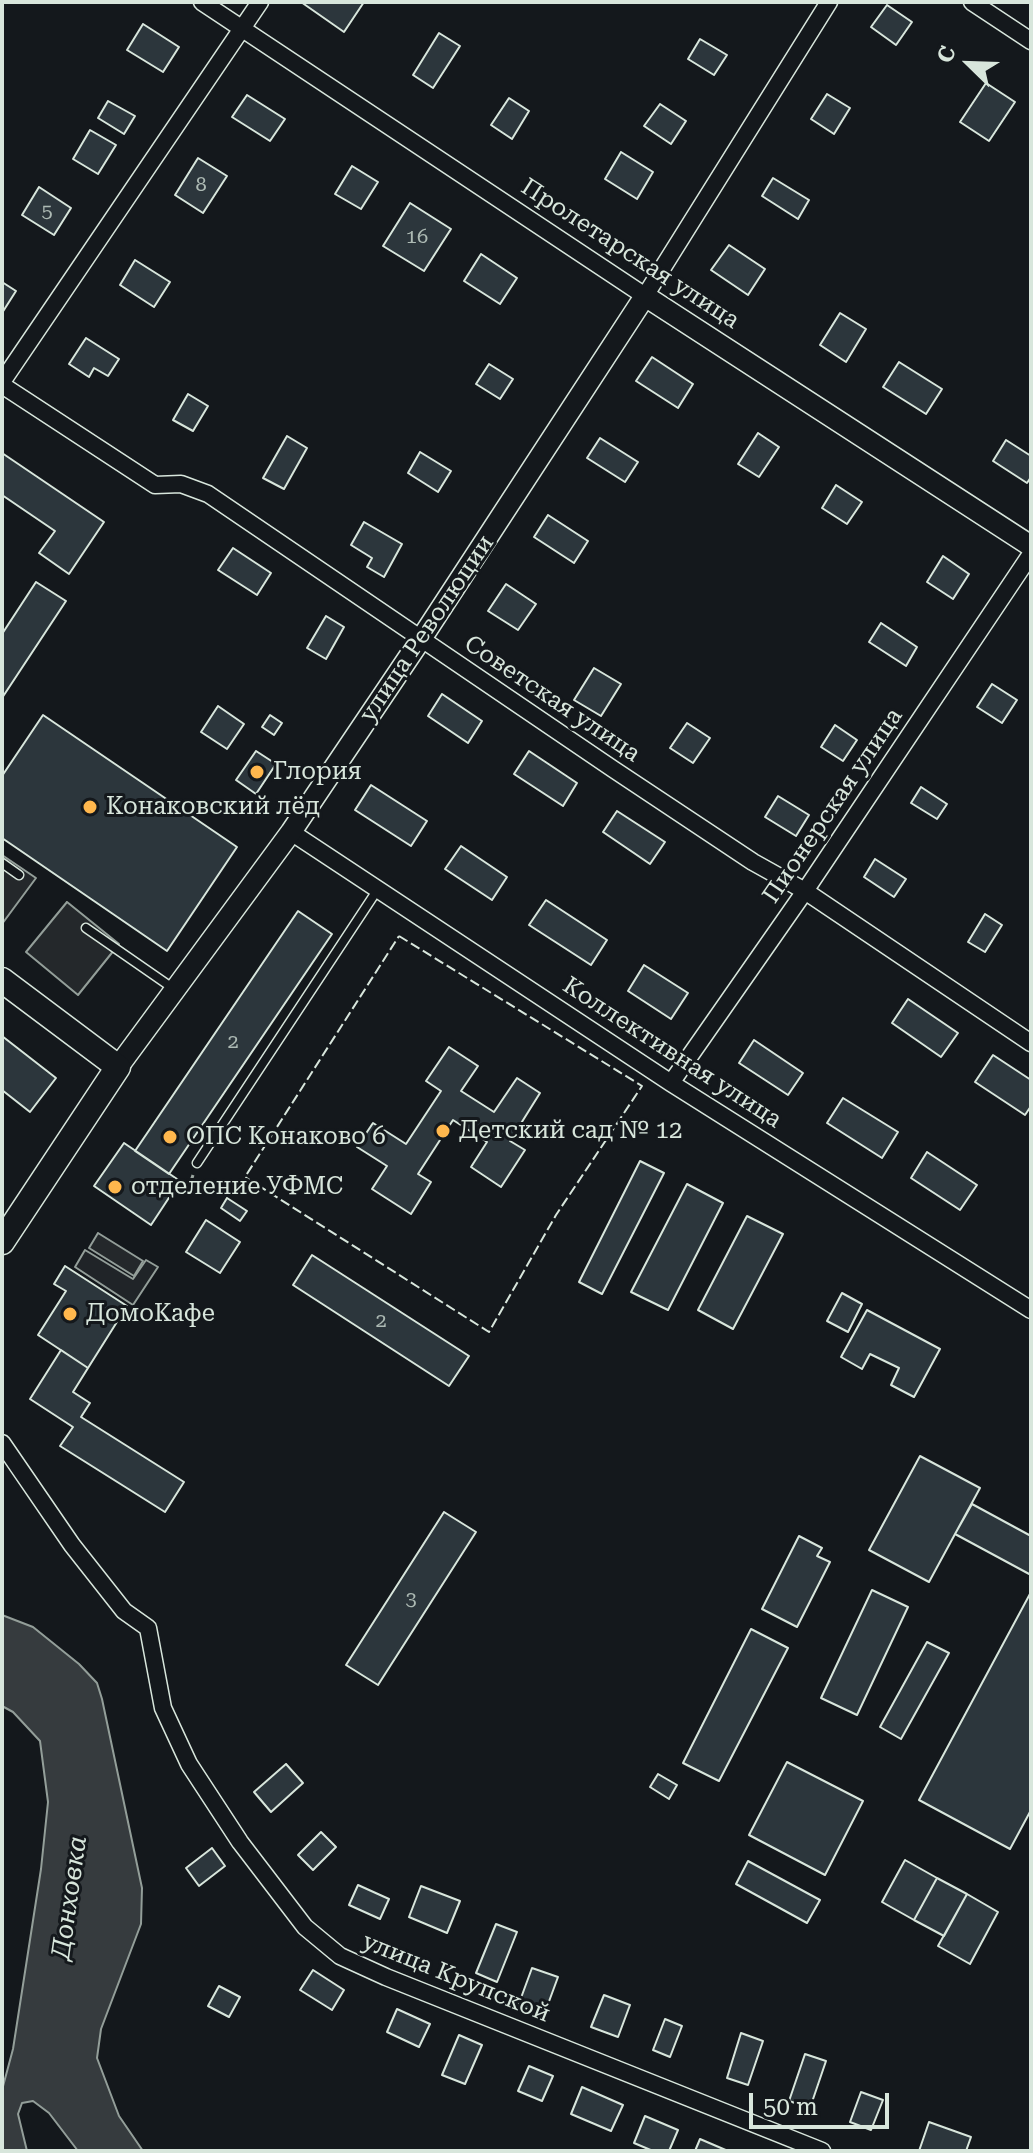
<!DOCTYPE html>
<meta charset="utf-8">
<style>
body{margin:0}
#map{position:relative;width:1033px;height:2153px;overflow:hidden;background:#14181c;font-family:"Roboto Serif",serif}
canvas{display:block}
.frame{position:absolute;inset:0;border:4px solid #d8e6dc;pointer-events:none}
.north{position:absolute;left:929px;top:24px;width:80px;height:80px;-webkit-text-stroke:6px #14181c;paint-order:stroke;rotate:293deg;font-size:22px;font-weight:700;line-height:32px;text-align:center;color:#d8e6dc}
.north::after{content:'';display:block;margin:auto;width:28px;height:36px;background:#d8e6dc;clip-path:polygon(50% 0,100% 100%,50% 72%,0 100%)}
.scale{position:absolute;left:749px;top:2093px;width:140px;height:36px;box-sizing:border-box;border:4px solid #d8e6dc;border-top:0;padding-left:10px;font-size:24px;line-height:28px;white-space:nowrap;color:#d8e6dc;-webkit-text-stroke:6px #14181c;paint-order:stroke}
</style>
<div id="map">
<canvas width="1033" height="2153"></canvas>
<div class="frame"></div>
<div class="north">С</div>
<div class="scale">50 m</div>
</div>
<script>
const context = document.querySelector('canvas').getContext('2d');
context.lineJoin = 'round';
function fillPath(path, color) { context.fillStyle = color; context.fill(path, 'evenodd'); }
const shape = rows => new Path2D(rows.map(r => 'M' + r).join(''));
function strokePath(path, color, width, dash) { context.strokeStyle = color; context.lineWidth = width; context.lineCap = dash ? 'butt' : 'round'; context.setLineDash(dash || []); context.stroke(path); }
function label(font, color, halo, rows, align = 'center') {
  context.font = font + ' "Roboto Serif",serif'; context.lineWidth = 6; context.setLineDash([]); context.textBaseline = 'middle'; context.strokeStyle = halo; context.fillStyle = color; for (const [text, x, y, turn = 0] of rows) {
    context.save(); context.translate(x, y); context.rotate((+turn || 0) * Math.PI / 180); context.textAlign = isNaN(turn) ? turn : align; if (halo) context.strokeText(text, 0, 0); context.fillText(text, 0, 0); context.restore();
  }
}
const green = shape([
 [85,1250,133,1279,146,1260,158,1267,133,1305,75,1267,85,1250]
]);
fillPath(green, '#202428');
strokePath(green, '#939e99', 2);
const parking = shape([
 [2,855,36,878,2,924,2,855],
 [67,902,119,944,78,995,26,952,67,902],
 [98,1233,143,1261,134,1276,89,1248,98,1233]
]);
fillPath(parking, '#24282b');
strokePath(parking, '#939e99', 2);
const water = shape([
 [2,1615,33,1627,79,1664,97,1683,102,1699,142,1888,141,1924,101,2029,97,2058,119,2116,143,2151,78,2151,49,2113,33,2101,22,2103,18,2114,27,2151,2,2151,2,2090,13,2049,41,1869,48,1802,40,1741,13,1712,2,1706,2,1615]
]);
fillPath(water, '#363b3e');
strokePath(water, '#939e99', 2);
const building = shape([
 [301,2,364,2,344,32,301,2],
 [887,5,912,22,896,45,871,27,887,5],
 [143,24,179,47,163,72,127,50,143,24],
 [439,33,460,46,433,88,413,75,439,33],
 [700,39,727,55,714,75,688,59,700,39],
 [986,83,1015,102,989,141,960,122,986,83],
 [827,94,850,108,834,134,811,119,827,94],
 [247,95,285,119,270,141,232,117,247,95],
 [509,98,529,111,512,139,491,125,509,98],
 [108,101,135,116,124,134,98,118,108,101],
 [660,104,686,121,671,144,644,126,660,104],
 [90,130,116,145,98,174,73,159,90,130],
 [621,152,653,172,637,199,605,179,621,152],
 [198,158,227,176,203,213,175,195,198,158],
 [352,166,378,182,361,209,335,194,352,166],
 [773,178,809,200,798,219,762,196,773,178],
 [39,187,71,208,54,235,22,215,39,187],
 [410,203,451,229,424,271,383,246,410,203],
 [729,245,765,269,748,295,711,270,729,245],
 [481,254,517,278,500,304,464,281,481,254],
 [135,260,170,282,154,307,120,285,135,260],
 [2,282,16,291,2,313,2,282],
 [840,313,866,329,846,362,820,345,840,313],
 [86,338,119,359,108,376,94,368,89,377,69,364,86,338],
 [652,357,693,384,678,408,636,381,652,357],
 [899,362,942,389,926,414,883,387,899,362],
 [489,364,513,379,500,399,476,384,489,364],
 [188,394,208,406,193,431,173,420,188,394],
 [758,433,779,447,759,477,738,464,758,433],
 [287,436,307,448,284,489,263,478,287,436],
 [600,438,638,462,625,482,587,458,600,438],
 [1006,440,1031,456,1031,477,1027,483,993,461,1006,440],
 [420,452,451,471,438,492,408,473,420,452],
 [2,453,104,522,69,574,39,553,55,531,2,495,2,453],
 [836,485,862,502,847,524,822,508,836,485],
 [548,515,588,541,574,563,534,537,548,515],
 [364,522,402,544,384,577,367,567,372,558,351,545,364,522],
 [233,548,271,573,257,595,218,570,233,548],
 [943,556,969,574,953,599,927,582,943,556],
 [36,582,66,601,2,698,2,634,36,582],
 [506,584,536,604,518,630,488,611,506,584],
 [326,616,344,627,326,659,307,648,326,616],
 [881,623,917,647,906,666,869,642,881,623],
 [594,668,621,684,601,716,574,700,594,668],
 [992,684,1017,700,1002,723,977,707,992,684],
 [442,694,482,721,468,743,428,716,442,694],
 [218,706,244,724,227,749,201,732,218,706],
 [43,715,237,847,167,951,2,838,2,776,43,715],
 [270,715,282,723,274,735,262,727,270,715],
 [687,723,710,738,693,763,670,748,687,723],
 [835,725,857,740,843,761,821,747,835,725],
 [256,751,276,764,256,794,236,780,256,751],
 [529,751,577,783,563,806,514,774,529,751],
 [371,785,427,821,411,846,355,810,371,785],
 [921,787,947,804,937,819,911,803,921,787],
 [778,796,809,815,796,836,765,817,778,796],
 [617,811,665,842,650,864,603,832,617,811],
 [461,846,507,877,492,900,445,869,461,846],
 [875,859,906,879,894,897,864,877,875,859],
 [546,900,607,940,591,965,529,925,546,900],
 [298,911,332,934,169,1174,135,1151,298,911],
 [985,914,1002,925,985,952,968,942,985,914],
 [644,965,688,993,671,1019,628,991,644,965],
 [908,999,958,1033,941,1057,892,1023,908,999],
 [2,1036,56,1078,30,1112,2,1090,2,1036],
 [754,1040,803,1073,788,1095,739,1063,754,1040],
 [449,1047,478,1066,461,1091,494,1112,517,1078,540,1093,510,1141,525,1150,501,1187,471,1167,487,1142,453,1120,418,1174,431,1182,411,1214,372,1189,387,1166,357,1147,373,1123,406,1144,441,1091,426,1081,449,1047],
 [993,1055,1031,1080,1031,1106,1025,1115,975,1082,993,1055],
 [843,1098,898,1132,882,1158,827,1123,843,1098],
 [124,1143,180,1181,151,1225,94,1186,124,1143],
 [927,1152,977,1185,960,1210,911,1178,927,1152],
 [640,1161,664,1173,602,1294,579,1282,640,1161],
 [687,1184,723,1203,668,1310,631,1292,687,1184],
 [227,1198,247,1211,240,1221,221,1208,227,1198],
 [747,1216,783,1234,733,1329,698,1310,747,1216],
 [206,1220,240,1242,220,1273,186,1252,206,1220],
 [312,1255,469,1356,449,1386,293,1285,312,1255],
 [65,1266,127,1306,88,1368,38,1335,66,1291,54,1284,65,1266],
 [842,1293,862,1304,848,1332,827,1321,842,1293],
 [867,1310,940,1349,914,1397,891,1385,899,1368,870,1354,862,1369,841,1357,867,1310],
 [61,1350,88,1368,73,1392,90,1403,81,1417,184,1482,165,1512,60,1446,73,1427,30,1399,61,1350],
 [920,1456,980,1488,929,1582,869,1550,920,1456],
 [972,1504,1031,1536,1031,1575,955,1534,972,1504],
 [444,1512,476,1532,378,1685,346,1665,444,1512],
 [799,1536,822,1548,817,1556,830,1562,797,1627,762,1609,799,1536],
 [872,1590,908,1607,857,1715,821,1698,872,1590],
 [1031,1592,1031,1810,1010,1849,919,1800,1031,1592],
 [751,1629,788,1648,719,1781,683,1763,751,1629],
 [927,1642,949,1653,901,1739,880,1727,927,1642],
 [787,1762,863,1801,825,1875,749,1835,787,1762],
 [286,1764,303,1783,271,1812,254,1792,286,1764],
 [658,1774,677,1785,669,1799,650,1787,658,1774],
 [321,1832,336,1847,313,1870,298,1855,321,1832],
 [212,1848,225,1866,199,1886,186,1868,212,1848],
 [905,1860,937,1878,914,1920,882,1902,905,1860],
 [748,1861,820,1900,807,1923,736,1884,748,1861],
 [937,1878,967,1894,944,1936,914,1920,937,1878],
 [358,1885,389,1899,380,1919,349,1905,358,1885],
 [421,1886,460,1901,447,1933,409,1917,421,1886],
 [967,1894,998,1912,970,1964,938,1946,967,1894],
 [496,1924,517,1932,497,1982,476,1973,496,1924],
 [532,1968,558,1977,544,2015,518,2006,532,1968],
 [313,1970,344,1990,332,2010,300,1990,313,1970],
 [219,1986,240,1997,229,2017,208,2006,219,1986],
 [604,1995,630,2005,618,2037,591,2027,604,1995],
 [397,2009,430,2024,419,2047,387,2032,397,2009],
 [665,2019,682,2026,670,2057,653,2050,665,2019],
 [741,2033,763,2041,748,2085,727,2078,741,2033],
 [459,2035,482,2045,465,2084,442,2075,459,2035],
 [805,2054,826,2061,810,2108,789,2101,805,2054],
 [529,2066,553,2076,542,2101,518,2091,529,2066],
 [582,2087,623,2105,611,2131,571,2114,582,2087],
 [861,2092,883,2100,871,2130,850,2122,861,2092],
 [645,2116,678,2130,669,2151,653,2151,634,2143,645,2116],
 [929,2122,971,2137,966,2151,919,2151,929,2122],
 [700,2139,728,2151,695,2151,700,2139]
]);
fillPath(building, '#2c363c');
strokePath(building, '#d8e6dc', 2);
const service = shape([
 [2,863,19,875],
 [86,928,174,989],
 [197,1163,378,889]
]);
const minor = shape([
 [202,2,645,296,829,2],
 [972,2,1031,41],
 [2,382,260,2],
 [2,385,155,485,181,484,208,494,613,769,753,862,805,891,1031,1043],
 [291,832,671,1083,1031,1310],
 [671,1083,805,891,1031,554],
 [2,1443,72,1545,124,1611,148,1628,163,1708,189,1764,240,1842,305,1927,340,1956,386,1977,822,2151]
]);
const tertiary = shape([
 [118,1067,291,832,421,639,645,296,1031,546]
]);
const secondary = shape([
 [2,980,118,1067,2,1242]
]);
strokePath(service, '#d8e6dc', 11);
strokePath(minor, '#d8e6dc', 19);
strokePath(tertiary, '#d8e6dc', 23);
strokePath(secondary, '#d8e6dc', 27);
strokePath(shape([
 [188,1190,193,1175]
]), '#9da8a2', 3, [6, 4]);
strokePath(service, '#14181c', 8);
strokePath(minor, '#14181c', 16);
strokePath(tertiary, '#14181c', 20);
strokePath(secondary, '#14181c', 24);
strokePath(shape([
 [399,936,642,1086,556,1215,489,1332,245,1177,399,936]
]), '#d8e6dc', 2, [10, 4]);
for (const [x, y, r, color] of [
 [257,772,8,"#ffb74d"],
 [90,807,8,"#ffb74d"],
 [443,1131,8,"#ffb74d"],
 [170,1137,8,"#ffb74d"],
 [115,1187,8,"#ffb74d"],
 [70,1314,8,"#ffb74d"]
]) { const dot = new Path2D(); dot.arc(x, y, r, 0, 2 * Math.PI); context.fillStyle = color; context.fill(dot); strokePath(dot, '#14181c', 3); }
label('20px', '#adbab4', null, [
 ["8",201,185],
 ["5",47,211],
 ["16",417,237],
 ["2",233,1042],
 ["2",381,1321],
 ["3",411,1599]
]);
label('24px', '#d8e6dc', '#14181c', [
 ["Пролетарская улица",630,254,33],
 ["улица Революции",427,629,-56],
 ["Советская улица",552,699,34],
 ["Пионерская улица",833,806,-56],
 ["Коллективная улица",672,1053,33],
 ["улица Крупской",456,1978,22]
]);
label('24px', '#d8e6dc', '#14181c', [
 ["Глория",273,772],
 ["Конаковский лёд",106,807],
 ["Детский сад № 12",459,1131],
 ["ОПС Конаково 6",186,1137],
 ["отделение УФМС",131,1187],
 ["ДомоКафе",86,1314]
], 'left');
label('italic 26px', '#d8e6dc', '#14181c', [
 ["Донховка",70,1898,-82]
]);
</script>
